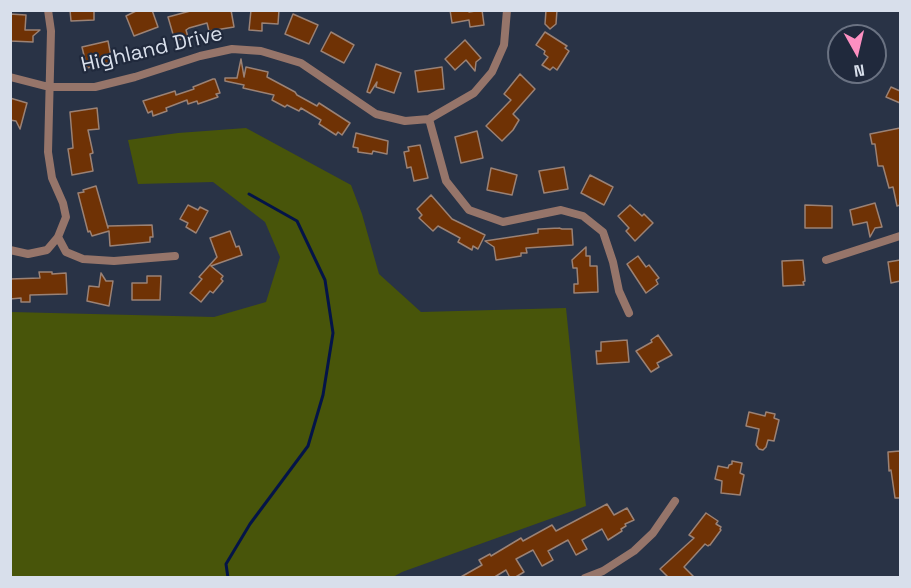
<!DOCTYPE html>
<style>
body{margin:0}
#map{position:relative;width:911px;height:588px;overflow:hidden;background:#293346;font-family:"Space Grotesk",sans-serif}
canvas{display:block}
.frame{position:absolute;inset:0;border:12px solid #d8dfeb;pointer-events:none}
.north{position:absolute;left:827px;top:24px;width:60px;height:60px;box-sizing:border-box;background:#20293c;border:2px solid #6a7282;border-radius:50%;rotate:172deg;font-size:16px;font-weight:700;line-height:24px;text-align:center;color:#d8dfeb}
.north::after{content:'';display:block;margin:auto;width:21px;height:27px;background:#fc8fc1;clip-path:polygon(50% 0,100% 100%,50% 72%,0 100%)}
</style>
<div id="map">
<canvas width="911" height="588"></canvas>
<div class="frame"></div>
<div class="north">N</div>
</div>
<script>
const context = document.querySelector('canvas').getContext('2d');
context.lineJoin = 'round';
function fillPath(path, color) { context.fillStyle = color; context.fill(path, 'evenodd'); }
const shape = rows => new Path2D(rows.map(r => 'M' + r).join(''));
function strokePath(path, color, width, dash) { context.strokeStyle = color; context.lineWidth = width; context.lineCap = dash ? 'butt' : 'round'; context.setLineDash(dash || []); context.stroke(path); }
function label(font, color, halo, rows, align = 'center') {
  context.font = font + ' "Space Grotesk",sans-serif'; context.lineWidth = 4.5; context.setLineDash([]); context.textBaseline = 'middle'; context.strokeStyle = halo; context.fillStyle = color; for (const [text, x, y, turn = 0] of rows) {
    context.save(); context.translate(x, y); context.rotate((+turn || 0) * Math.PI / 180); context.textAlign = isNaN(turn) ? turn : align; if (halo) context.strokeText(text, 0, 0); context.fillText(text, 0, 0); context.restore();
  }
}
fillPath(shape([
 [246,128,351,185,362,214,379,274,421,312,566,308,586,506,402,572,393,577,11,577,11,312,214,317,266,302,280,257,265,222,213,182,138,184,128,140,178,133]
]), '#48550a');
strokePath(shape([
 [228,578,226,564,250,524,308,446,323,395,333,333,325,280,297,221,249,194]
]), '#041448', 3);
const building = shape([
 [70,10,94,10,94,20,71,21,70,10],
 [138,10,152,10,158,27,134,36,126,16,138,10],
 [194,10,231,10,234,27,209,31,207,23,189,28,186,30,188,37,175,41,168,17,194,10],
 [251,10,279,10,278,24,262,23,262,31,249,30,251,10],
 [450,10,469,10,469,12,482,10,484,25,470,27,469,20,452,23,450,10],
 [546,10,557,10,556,24,550,29,545,24,546,10],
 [10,14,26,15,25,30,40,30,33,36,33,42,10,41,10,14],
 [293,14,318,25,309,44,285,34,293,14],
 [331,32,354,45,344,63,321,51,331,32],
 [545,32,567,46,565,48,569,51,557,70,553,67,550,70,542,65,548,57,544,54,545,51,536,45,545,32],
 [465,40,481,58,476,62,475,71,466,60,455,70,445,59,465,40],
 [108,41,112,62,87,68,82,47,108,41],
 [241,59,244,77,246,67,268,72,267,77,295,92,297,95,317,106,319,103,350,123,342,135,338,132,336,135,319,124,321,120,301,108,299,111,287,105,285,107,272,100,274,95,243,88,244,85,225,81,225,78,237,78,241,59],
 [376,64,401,73,394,93,376,87,377,82,370,93,367,92,376,64],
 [442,67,444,89,418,92,415,71,442,67],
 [520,74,535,89,513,114,519,120,513,130,502,141,486,126,511,100,504,94,520,74],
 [213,79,215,79,220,93,216,94,218,97,198,104,197,101,188,104,187,100,166,108,167,111,153,116,152,111,148,113,143,101,175,91,176,95,194,89,193,87,213,79],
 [891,87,900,91,900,103,886,97,891,87],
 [10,98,27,103,20,129,16,121,10,120,10,98],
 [97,108,99,129,88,130,93,153,90,154,93,171,72,175,68,149,73,148,70,112,97,108],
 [900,128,900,205,897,206,893,187,889,188,883,166,878,166,875,144,872,144,870,134,900,128],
 [477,131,483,158,461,163,455,137,477,131],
 [356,133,388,141,387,154,373,151,372,154,358,152,358,148,353,147,356,133],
 [420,145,428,178,414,181,411,167,407,168,404,152,409,151,408,147,420,145],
 [564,167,568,189,544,193,539,171,564,167],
 [491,168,517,175,512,195,487,190,491,168],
 [590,175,613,187,604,205,581,193,590,175],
 [96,186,108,228,108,226,152,225,153,237,150,237,150,242,110,246,109,231,92,236,90,231,88,232,78,193,84,192,83,190,96,186],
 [431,195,452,219,485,235,478,249,473,246,472,250,458,242,460,238,438,226,433,231,419,218,422,215,417,209,431,195],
 [875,203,882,227,875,228,870,237,867,222,853,225,850,210,875,203],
 [188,205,198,210,200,207,208,211,196,233,186,227,188,223,180,219,188,205],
 [630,205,642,216,644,214,653,223,635,241,626,231,629,228,618,216,630,205],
 [805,205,832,206,832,228,805,228,805,205],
 [559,228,562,229,572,229,573,245,526,248,527,253,521,253,521,256,496,260,494,247,485,241,538,233,538,229,540,229,559,228],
 [230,231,236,247,239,246,242,255,211,266,223,276,221,279,223,281,213,293,210,291,201,302,190,293,202,279,199,277,217,257,210,238,230,231],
 [586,247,586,256,590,256,590,266,597,266,598,292,574,293,574,284,578,284,577,268,573,268,572,260,586,247],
 [638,256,646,267,649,265,659,278,656,280,658,284,646,293,627,264,638,256],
 [803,260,805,281,803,282,804,285,783,286,782,261,803,260],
 [900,260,900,281,891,283,888,262,900,260],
 [39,272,52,272,52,274,66,273,67,294,30,295,30,302,21,302,21,298,10,299,10,279,40,278,39,272],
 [101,273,106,281,113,281,109,306,87,301,89,286,99,287,101,273],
 [147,276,161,276,160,300,132,300,132,283,147,283,147,276],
 [658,335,672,355,657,363,659,367,651,372,636,351,652,342,651,340,658,335],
 [627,340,629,362,597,364,596,351,601,351,601,342,627,340],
 [749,412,765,416,766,412,775,414,774,418,779,420,774,441,768,440,766,447,763,450,759,449,756,445,759,429,746,426,749,412],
 [900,451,900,498,895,498,891,470,889,471,888,452,900,451],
 [732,461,742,463,740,473,744,475,740,495,721,493,722,481,715,479,718,466,728,468,729,465,732,464,732,461],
 [607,504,614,515,627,508,634,520,625,524,626,526,621,529,622,531,608,540,602,529,582,540,587,549,576,555,568,540,548,551,553,560,542,566,533,550,516,559,524,572,514,578,510,578,506,570,493,578,459,578,482,565,479,560,490,554,491,556,521,538,523,541,552,525,556,531,607,504],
 [706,513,718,521,716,524,721,527,720,529,721,530,710,545,709,545,708,546,705,544,684,567,695,578,669,578,660,569,694,538,689,535,706,513]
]);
fillPath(building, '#6f3205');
strokePath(building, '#9b8275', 1.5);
strokePath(shape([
 [10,77,49,87,95,87,135,77,200,56,232,49,261,51,301,63,376,114,405,121,429,119,474,93,492,72,504,45,507,10],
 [429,119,446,181,469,210,503,222,561,210,583,216,603,232,613,262,619,291,629,313],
 [58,237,66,252,83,259,114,261,175,256],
 [10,250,28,254,47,250,58,237,66,217,63,203,52,178,48,152,51,31,48,10],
 [826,260,900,236],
 [585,578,603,571,634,551,653,533,675,501]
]), '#96756a', 8);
label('21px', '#d8dfeb', '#20293c', [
 ["Highland Drive",152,50,-13]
]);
</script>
